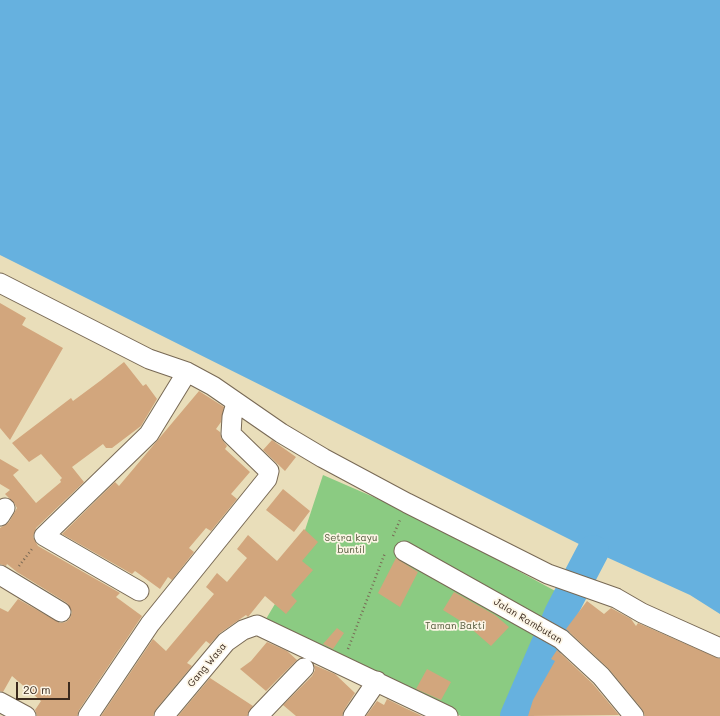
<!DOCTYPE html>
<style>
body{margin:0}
#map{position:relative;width:720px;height:716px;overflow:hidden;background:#e9deba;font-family:Mali,sans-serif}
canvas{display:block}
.scale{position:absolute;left:16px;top:682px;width:54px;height:18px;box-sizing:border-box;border:2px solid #3b2a1e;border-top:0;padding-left:5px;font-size:12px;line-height:14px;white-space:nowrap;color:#3b2a1e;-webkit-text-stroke:3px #fcf5e5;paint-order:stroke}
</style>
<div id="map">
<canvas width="720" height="716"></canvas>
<div class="scale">20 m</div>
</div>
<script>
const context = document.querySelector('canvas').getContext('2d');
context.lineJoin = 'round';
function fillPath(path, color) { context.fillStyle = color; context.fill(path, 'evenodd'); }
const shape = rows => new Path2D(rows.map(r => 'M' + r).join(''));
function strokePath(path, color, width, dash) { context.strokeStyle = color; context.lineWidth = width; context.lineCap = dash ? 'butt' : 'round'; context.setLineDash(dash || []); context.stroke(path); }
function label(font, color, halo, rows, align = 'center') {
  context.font = font + ' Mali,sans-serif'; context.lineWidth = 3.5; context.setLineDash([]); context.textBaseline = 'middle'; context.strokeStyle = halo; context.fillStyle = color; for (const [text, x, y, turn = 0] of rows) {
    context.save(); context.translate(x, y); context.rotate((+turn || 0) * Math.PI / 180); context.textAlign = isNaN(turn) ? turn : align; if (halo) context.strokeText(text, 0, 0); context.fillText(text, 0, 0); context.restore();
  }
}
fillPath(shape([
 [323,475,415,515,559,593,508,716,461,716,266,619,288,582]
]), '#8bcb82');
fillPath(shape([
 [0,0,720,0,720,614,690,595,593,551,0,255]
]), '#66b1df');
strokePath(shape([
 [516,716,560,614,593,551]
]), '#66b1df', 32);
fillPath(shape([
 [0,303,26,318,22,325,63,348,10,440,0,428],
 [124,362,143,386,146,384,157,399,141,426,112,448,106,448,103,444,72,467,84,482,36,528,33,537,38,546,120,593,116,597,142,616,79,710,77,716,37,716,35,710,41,701,12,676,3,692,0,691,0,608,8,612,18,599,60,623,66,622,70,618,72,612,67,603,17,572,7,564,6,566,0,564,0,528,9,522,17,508,14,503,5,494,10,490,0,484,0,459,19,470,13,475,36,503,61,482,60,480,62,478,41,454,29,462,12,443,71,398,73,401,100,381],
 [199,391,224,407,221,422,216,429,220,432,221,438,227,446,225,449,250,472,231,494,237,499,211,531,206,528,189,548,194,552,172,580,168,577,160,589,135,571,132,574,62,534,115,482,119,486],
 [272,440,296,457,285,471,263,450],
 [283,489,310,511,294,532,266,510],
 [304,529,318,542,302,561,313,570,291,595,297,601,286,614,265,596,248,617,246,615,220,633,210,644,206,641,187,663,192,666,156,709,153,716,101,716,153,639,166,651,214,594,206,587,217,573,227,582,247,558,237,549,248,535,277,561],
 [396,558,418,572,400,607,378,593],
 [454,592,495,615,509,627,491,646,467,625,443,610],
 [587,601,604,614,611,608,631,619,636,626,638,623,720,659,720,716,645,716,642,709,609,669,566,629],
 [337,628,344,633,333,649,323,644],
 [267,642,287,651,297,660,266,691,240,669,251,661],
 [557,650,593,684,619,715,528,716,533,700,555,661,551,659],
 [314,665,335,674,355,693,344,710,342,716,296,716,283,705,312,676,315,670],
 [427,669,451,682,441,700,416,689],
 [210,678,253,706,247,716,178,716],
 [387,699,405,708,422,716,366,716,377,701,384,705]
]), '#d2a67d');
const minor = shape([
 [0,283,149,359,187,372,213,386,281,433,323,458,407,503,548,574,616,598,642,613,720,648],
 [0,516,5,508],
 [404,551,561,639,601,676,634,716],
 [0,575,61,612],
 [139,591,44,536,149,434,187,372],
 [0,702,26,716],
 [88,716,150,624,267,479,269,471,267,469,231,434,232,417,236,403],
 [164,716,226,642,243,630,257,625,448,716],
 [258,716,304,668],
 [353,716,377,681]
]);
strokePath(minor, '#786955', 21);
strokePath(shape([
 [393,536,400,520],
 [19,566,32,549],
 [348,649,385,553]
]), '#786955', 2.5, [1, 3]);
strokePath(minor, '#fff', 19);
label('10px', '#535a3c', '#fcf5e5', [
 ["Setra kayu",351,538],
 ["buntil",351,550],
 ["Taman Bakti",455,626]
]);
label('10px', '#3b2a1e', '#fcf5e5', [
 ["Jalan Rambutan",528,621,31],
 ["Gang Wasa",207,665,-50]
]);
</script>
